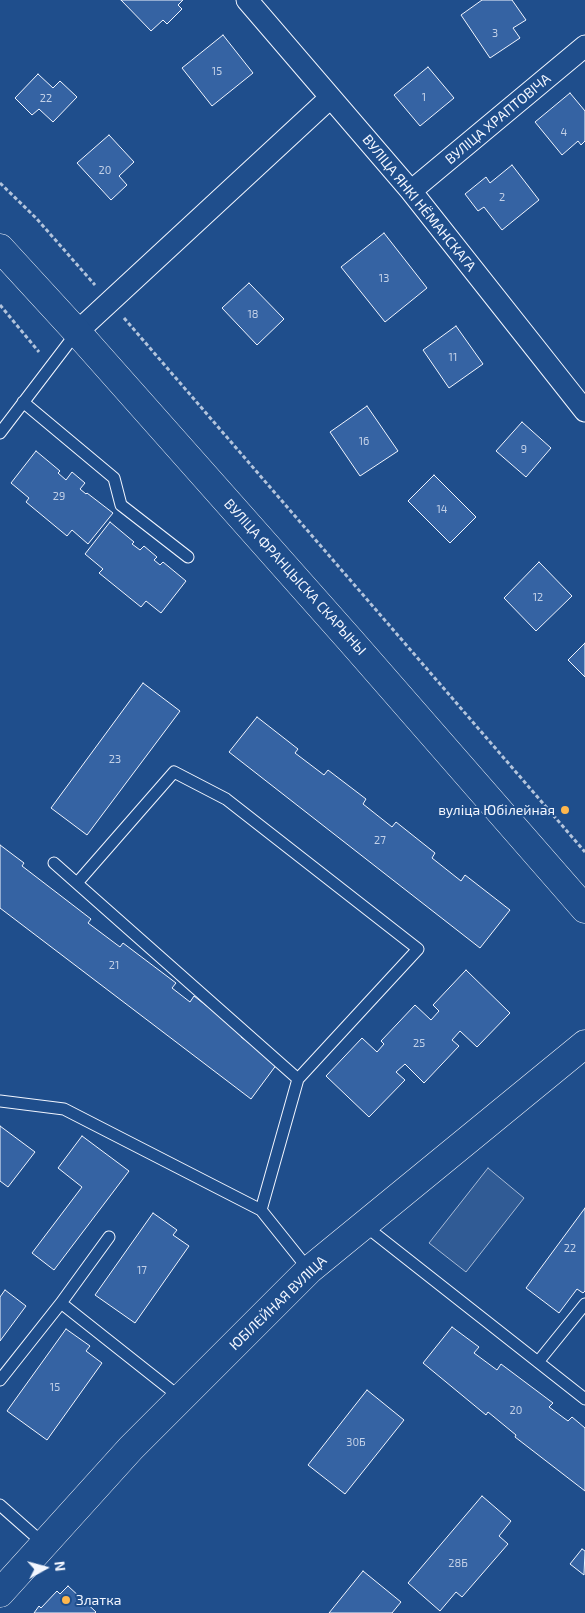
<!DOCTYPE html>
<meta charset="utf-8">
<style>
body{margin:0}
#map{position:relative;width:585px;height:1613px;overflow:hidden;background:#1f4e8c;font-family:"Exo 2",sans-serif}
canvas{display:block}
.north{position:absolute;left:20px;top:1543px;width:50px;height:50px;-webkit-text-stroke:4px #1f4e8c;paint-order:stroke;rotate:83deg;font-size:14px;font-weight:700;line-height:20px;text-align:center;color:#f2f6ff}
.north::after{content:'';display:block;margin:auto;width:18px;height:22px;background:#f2f6ff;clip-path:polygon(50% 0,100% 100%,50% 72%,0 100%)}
</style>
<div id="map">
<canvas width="585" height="1613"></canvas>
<div class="north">N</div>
</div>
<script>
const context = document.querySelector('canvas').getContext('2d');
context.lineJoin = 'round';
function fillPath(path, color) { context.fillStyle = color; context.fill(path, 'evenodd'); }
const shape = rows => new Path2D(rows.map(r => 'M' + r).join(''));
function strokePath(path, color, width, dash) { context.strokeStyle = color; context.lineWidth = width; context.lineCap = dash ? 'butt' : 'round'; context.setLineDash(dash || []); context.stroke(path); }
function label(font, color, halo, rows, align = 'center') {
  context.font = font + ' "Exo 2",sans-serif'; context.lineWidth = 4; context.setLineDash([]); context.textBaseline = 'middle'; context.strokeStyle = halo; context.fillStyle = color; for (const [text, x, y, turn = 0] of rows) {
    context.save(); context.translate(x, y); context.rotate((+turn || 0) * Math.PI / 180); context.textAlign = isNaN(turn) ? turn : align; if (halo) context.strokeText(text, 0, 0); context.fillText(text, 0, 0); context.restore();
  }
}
const built = shape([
 [488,1168,524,1198,466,1272,429,1243,488,1168]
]);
fillPath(built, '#305b95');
strokePath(built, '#a8bbd7', 1);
const building = shape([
 [121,0,183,0,178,5,182,9,167,24,163,20,151,31,121,0],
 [482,0,512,0,526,20,513,28,520,38,490,58,461,15,482,0],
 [223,35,253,73,212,106,182,68,223,35],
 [428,67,454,98,420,126,394,95,428,67],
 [38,74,53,88,60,81,77,97,53,122,39,109,32,115,15,98,38,74],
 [570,93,585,111,585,141,581,145,578,141,562,155,535,122,570,93],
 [109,135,134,162,119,176,127,185,111,200,77,163,109,135],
 [512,165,539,200,502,230,484,207,478,211,465,194,486,177,490,183,512,165],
 [384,233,427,288,385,322,341,267,384,233],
 [249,283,284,319,257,345,222,308,249,283],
 [456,326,483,364,449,388,423,350,456,326],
 [367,406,398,451,360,476,330,432,367,406],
 [522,422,551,448,526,477,496,451,522,422],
 [36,451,60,471,58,473,66,480,72,472,85,483,80,489,86,494,87,493,113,513,88,544,72,530,67,536,26,502,29,498,11,483,36,451],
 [434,475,476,517,450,543,408,501,434,475],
 [110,522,134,542,132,544,140,550,144,546,157,557,154,560,160,565,163,562,186,581,161,613,146,601,141,607,99,573,103,569,85,554,110,522],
 [539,562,572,596,536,631,504,598,539,562],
 [585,643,585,677,568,660,585,643],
 [143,683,180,711,87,835,51,808,143,683],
 [257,717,298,749,295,753,324,775,328,770,366,799,363,804,392,827,396,822,435,853,432,858,461,881,465,875,510,910,480,948,229,752,257,717],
 [0,845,24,863,22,866,91,919,88,923,120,947,123,943,176,983,172,988,190,1002,194,996,243,1034,241,1037,277,1064,251,1099,0,908,0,845],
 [466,970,510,1013,477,1047,460,1031,452,1040,459,1046,424,1083,405,1064,396,1072,405,1080,369,1117,326,1076,362,1038,377,1052,384,1044,381,1041,415,1005,431,1020,439,1011,433,1005,466,970],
 [0,1126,35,1152,8,1187,0,1181,0,1126],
 [82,1136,129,1171,54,1270,32,1253,82,1187,58,1168,82,1136],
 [585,1208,585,1291,583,1293,577,1289,559,1313,526,1288,585,1208],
 [153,1213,177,1230,173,1235,189,1246,135,1323,95,1295,153,1213],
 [5,1290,26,1306,0,1341,0,1297,5,1290],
 [452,1327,479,1347,474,1353,497,1370,501,1364,553,1403,549,1407,568,1421,572,1417,585,1428,585,1491,515,1437,516,1435,488,1412,486,1415,423,1363,452,1327],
 [66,1329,90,1346,86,1351,102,1363,47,1440,7,1411,66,1329],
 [367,1390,404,1420,345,1494,308,1465,367,1390],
 [482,1496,511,1521,499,1536,508,1544,462,1597,456,1592,440,1611,408,1583,482,1496],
 [582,1549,585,1551,584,1575,570,1564,582,1549],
 [363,1571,401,1602,392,1613,329,1613,363,1571],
 [68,1586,96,1612,95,1613,34,1613,39,1606,41,1608,57,1591,60,1594,68,1586]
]);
fillPath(building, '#3563a3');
strokePath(building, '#f2f6ff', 1);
const service = shape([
 [23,402,114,478,121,505,188,557],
 [0,433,77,332],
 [54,863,298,1079,261,1210],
 [77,883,174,772,226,799,418,949,298,1079],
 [0,1101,64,1109,261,1210,309,1270],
 [364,1225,585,1399],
 [61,1303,181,1398],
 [538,1362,585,1304],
 [0,1380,61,1303,109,1237],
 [0,1505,44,1544]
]);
const minor = shape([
 [247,0,411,191,585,411],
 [411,191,585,46],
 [77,332,330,98]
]);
const tertiary = shape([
 [0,248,77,332,351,641,585,909],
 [0,1593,131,1448,309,1270,585,1044]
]);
strokePath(service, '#f2f6ff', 13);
strokePath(minor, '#f2f6ff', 23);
strokePath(tertiary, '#f2f6ff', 29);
strokePath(shape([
 [0,183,36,218,95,285],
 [0,305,39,352],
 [124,318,585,852]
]), '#b3c4dc', 3, [4, 2.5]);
strokePath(service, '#1f4e8c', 11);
strokePath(minor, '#1f4e8c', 21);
strokePath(tertiary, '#1f4e8c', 28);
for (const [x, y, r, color] of [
 [565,810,5,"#ffb74d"],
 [66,1600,5,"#ffb74d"]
]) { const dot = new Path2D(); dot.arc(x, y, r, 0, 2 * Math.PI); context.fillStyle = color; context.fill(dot); strokePath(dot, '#1f4e8c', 2); }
label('11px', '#c3d1e8', null, [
 ["3",495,33],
 ["15",217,71],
 ["1",424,97],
 ["22",46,98],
 ["4",564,132],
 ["20",105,170],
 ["2",502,197],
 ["13",384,278],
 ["18",253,314],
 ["11",453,357],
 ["16",364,441],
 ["9",524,449],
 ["29",59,496],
 ["14",442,509],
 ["12",538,597],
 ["23",115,759],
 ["27",380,840],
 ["21",114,965],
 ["25",419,1043],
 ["22",570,1248],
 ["17",142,1270],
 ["15",55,1387],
 ["20",516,1410],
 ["30Б",356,1442],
 ["28Б",458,1563]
]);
label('14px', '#f2f6ff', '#1f4e8c', [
 ["ВУЛІЦА ХРАПТОВІЧА",498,119,-40],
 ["ВУЛІЦА ЯНКІ НЁМАНСКАГА",419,203,51],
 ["ВУЛІЦА ФРАНЦЫСКА СКАРЫНЫ",295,577,48],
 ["ЮБІЛЕЙНАЯ ВУЛІЦА",278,1303,-44]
]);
label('14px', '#f2f6ff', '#1f4e8c', [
 ["вуліца Юбілейная",555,810],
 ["Златка",76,1600,"left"]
], 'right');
</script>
